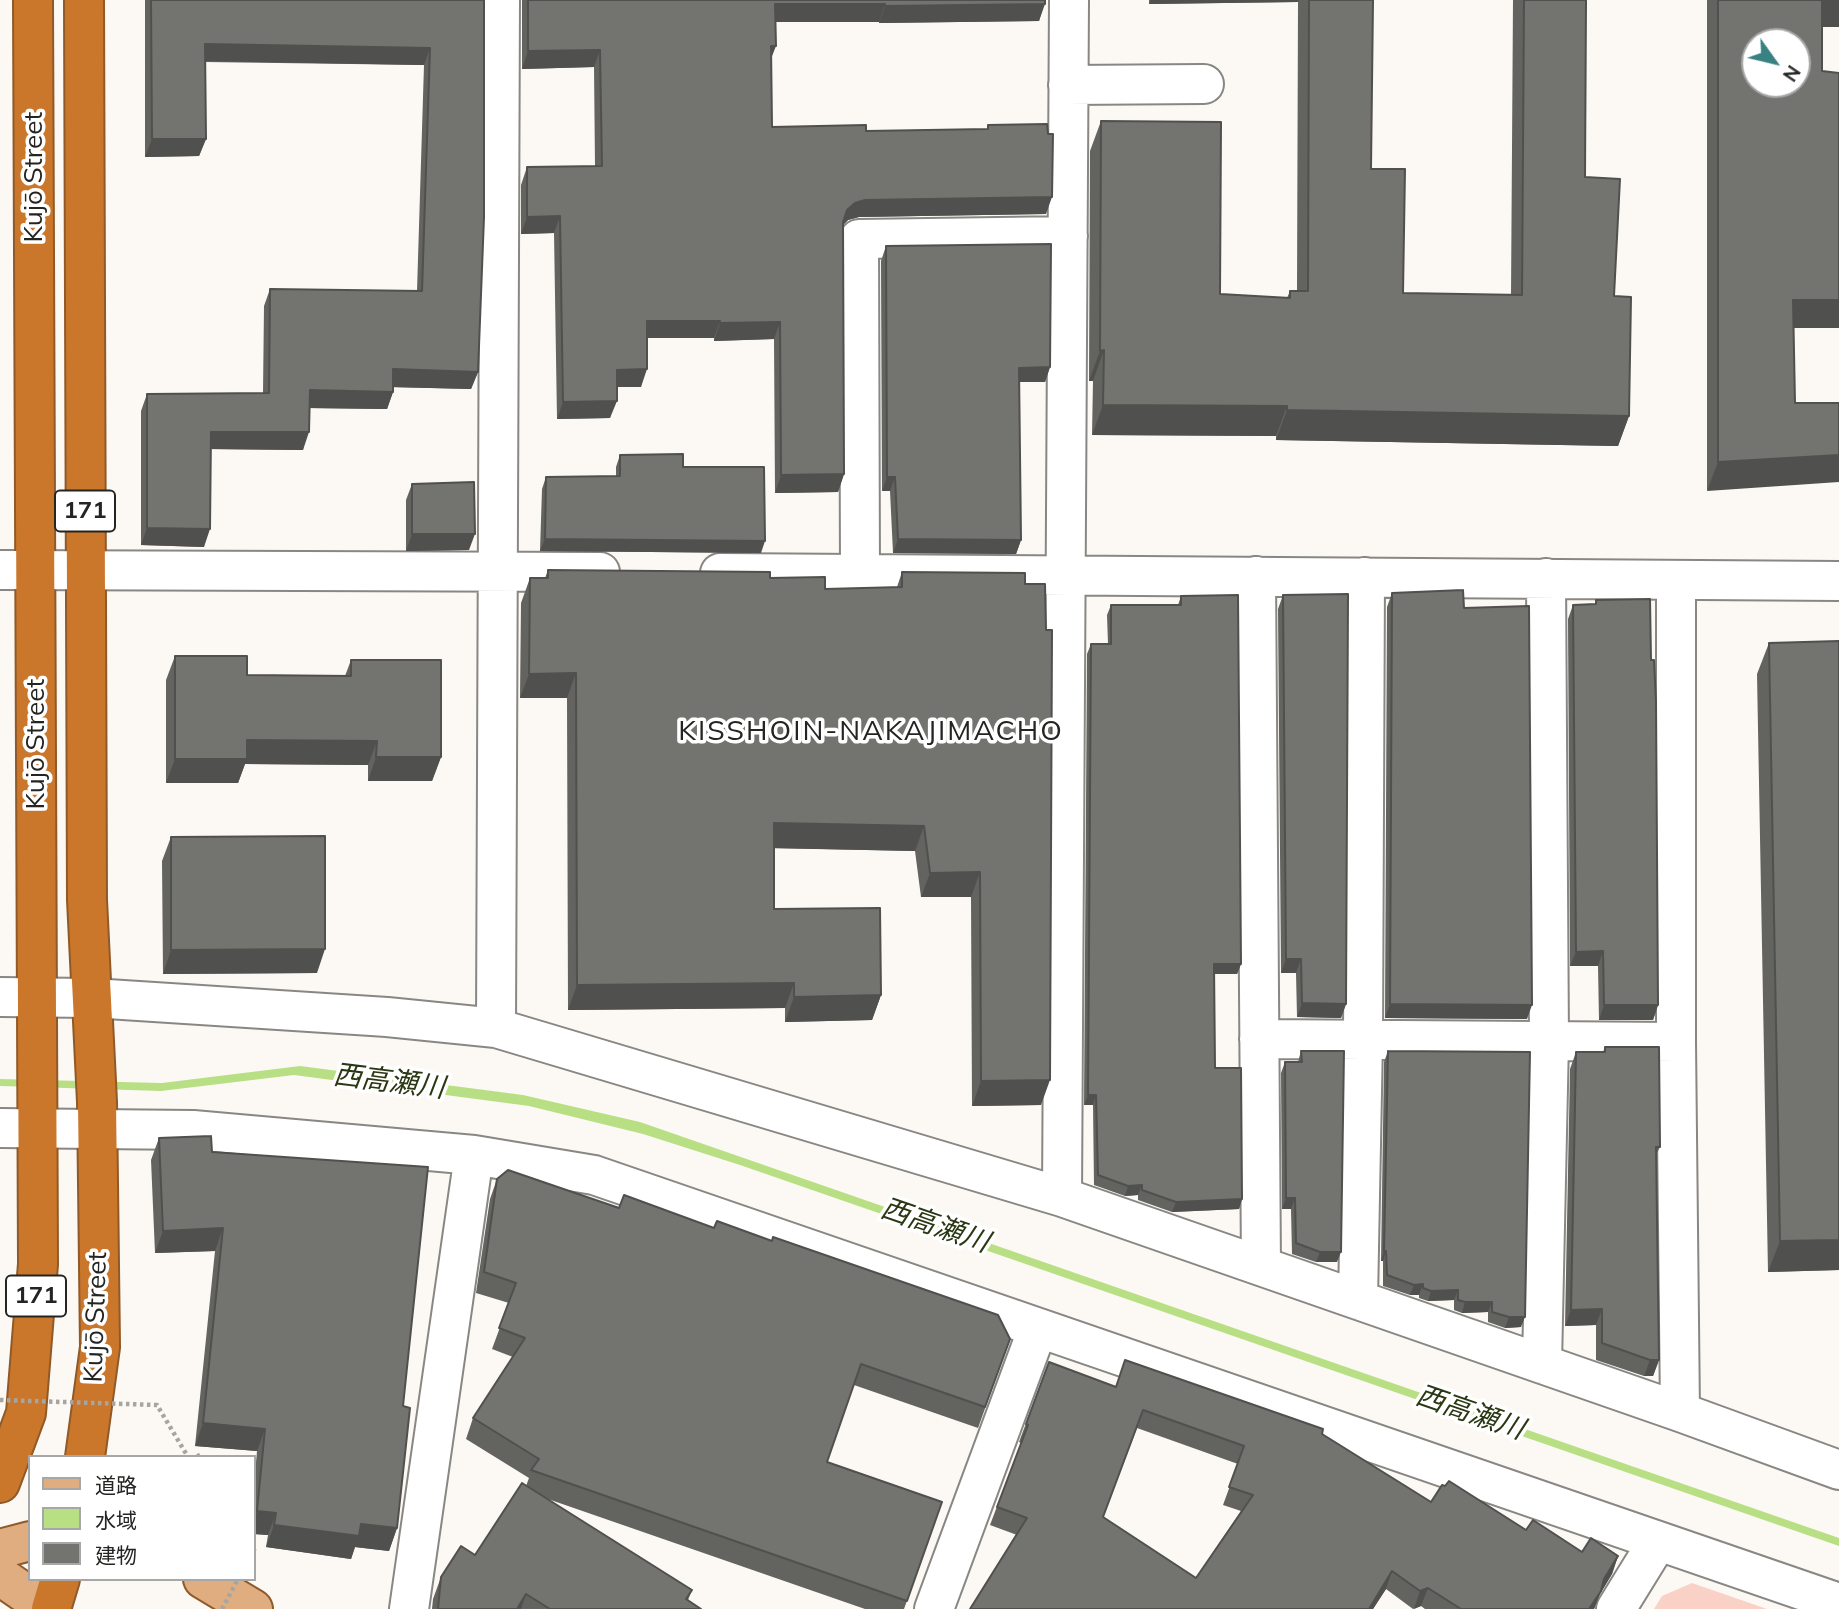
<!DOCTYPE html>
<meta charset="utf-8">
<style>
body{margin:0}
#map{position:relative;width:1839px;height:1609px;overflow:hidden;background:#fcf9f5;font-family:Mulish,"Noto Sans JP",sans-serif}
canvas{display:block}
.legend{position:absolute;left:28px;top:1455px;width:228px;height:126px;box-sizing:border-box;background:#fff;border:2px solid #a7a7a7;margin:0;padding:9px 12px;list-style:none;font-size:21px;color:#242422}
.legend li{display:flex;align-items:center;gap:14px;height:35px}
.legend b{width:35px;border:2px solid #a7a7a7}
.north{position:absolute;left:1741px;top:28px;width:70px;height:70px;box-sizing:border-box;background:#fff;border:2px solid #a7a7a7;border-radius:50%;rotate:124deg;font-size:19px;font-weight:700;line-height:28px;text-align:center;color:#242422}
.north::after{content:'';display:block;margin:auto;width:24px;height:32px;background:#398182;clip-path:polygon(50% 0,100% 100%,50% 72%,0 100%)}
</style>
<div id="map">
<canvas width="1839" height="1609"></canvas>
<ul class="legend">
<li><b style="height:9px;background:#dfad80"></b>道路</li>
<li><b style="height:19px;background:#b9df85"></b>水域</li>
<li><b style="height:19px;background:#73736f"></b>建物</li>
</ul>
<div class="north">N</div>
</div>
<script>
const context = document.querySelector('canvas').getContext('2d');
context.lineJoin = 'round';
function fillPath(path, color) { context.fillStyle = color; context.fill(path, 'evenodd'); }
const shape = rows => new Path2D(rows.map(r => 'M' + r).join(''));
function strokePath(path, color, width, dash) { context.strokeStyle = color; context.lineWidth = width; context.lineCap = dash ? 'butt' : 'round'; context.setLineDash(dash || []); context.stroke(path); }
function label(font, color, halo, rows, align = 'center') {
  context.font = font + ' Mulish,"Noto Sans JP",sans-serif'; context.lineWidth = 7; context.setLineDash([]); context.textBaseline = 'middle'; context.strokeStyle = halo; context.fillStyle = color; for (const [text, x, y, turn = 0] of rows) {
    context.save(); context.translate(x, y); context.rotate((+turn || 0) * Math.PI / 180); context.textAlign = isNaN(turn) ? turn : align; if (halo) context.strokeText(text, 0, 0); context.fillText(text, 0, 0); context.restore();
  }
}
fillPath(shape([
 [1692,1583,1767,1609,1654,1609,1662,1596]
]), '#f9d1c6');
fillPath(shape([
 [300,1066,523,1095,640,1122,1839,1538,1839,1546,740,1165,643,1134,529,1106,294,1075,161,1091,0,1086,0,1079,162,1083]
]), '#b9df85');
const minor = shape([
 [1068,85,1204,84],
 [0,570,600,572],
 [720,573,1839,581],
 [860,574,859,239,1068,236],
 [1256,576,1261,1266],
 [1676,580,1676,1042,1680,1412],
 [0,997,92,998,387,1017,496,1028,1062,1197,1680,1412,1839,1470],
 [496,1028,500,0],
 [1259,1039,1676,1042],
 [0,1128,193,1130,474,1155,594,1175,1839,1603],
 [1062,1197,1069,0],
 [1358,1300,1363,1040,1365,577],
 [1542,1364,1549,1041,1546,578],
 [409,1609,474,1155],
 [934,1609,1038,1328],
 [1616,1609,1658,1541]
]);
const major = shape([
 [0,1549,30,1541],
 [0,1576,48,1609],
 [203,1579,253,1609]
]);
const highway = shape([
 [84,0,87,900,97,1102,100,1347,85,1457],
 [0,1483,26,1413,38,1264,33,0],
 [51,1609,60,1579]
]);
strokePath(minor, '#898783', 42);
strokePath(major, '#905a28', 42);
strokePath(highway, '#905a28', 42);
strokePath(shape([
 [197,1454,199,1457],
 [254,1549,254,1551]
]), '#a7a5a2', 4.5, [3.5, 3.5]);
strokePath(minor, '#fff', 38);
strokePath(major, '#dfad80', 38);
strokePath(highway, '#ca772b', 38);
strokePath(shape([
 [0,1400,157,1405,188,1457],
 [222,1609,238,1579]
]), '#a7a5a2', 4.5, [3.5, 3.5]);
fillPath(shape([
 [145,0,484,0,478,372,471,389,393,387,393,392,387,409,310,408,303,450,211,449,204,547,141,545,141,411,147,394,263,393,264,306,270,289,417,291,424,65,205,62,206,139,199,156,145,157],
 [522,0,1045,0,1039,21,879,23,879,22,776,22,771,59,772,127,866,131,987,129,988,125,1046,214,859,217,848,220,843,225,844,474,838,492,775,493,774,339,714,341,714,338,647,338,641,387,617,387,610,418,557,419,554,233,521,234,521,185,527,167,595,166,594,67,522,69],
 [1149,0,1373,0,1371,169,1403,293,1511,295,1513,0,1586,0,1585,177,1614,296,1629,416,1618,446,1276,440,1276,436,1092,435,1093,381,1089,381,1090,151,1101,121,1220,294,1287,298,1290,291,1297,291,1298,2,1149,4],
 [1707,0,1839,0,1839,27,1822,27,1822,71,1839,73,1839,328,1794,328,1707,491],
 [886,246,1050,367,1045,382,1019,382,1021,540,1016,554,893,553,890,491,882,491,881,261],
 [620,455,683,467,761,553,540,551,542,489,546,477,616,476,616,467],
 [412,484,469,550,406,551,406,500],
 [548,570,770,578,825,589,897,587,902,572,1041,1105,972,1106,971,897,921,897,915,851,774,848,774,909,881,995,872,1020,785,1022,785,1008,568,1010,567,698,520,698,521,603,530,578,545,578],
 [1392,593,1464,608,1527,1019,1385,1018,1387,607],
 [1283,595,1346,1004,1341,1018,1297,1017,1296,973,1281,973,1278,609],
 [1181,596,1241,964,1237,974,1214,974,1215,1068,1242,1199,1239,1209,1172,1212,1138,1200,1138,1195,1125,1196,1094,1185,1093,1105,1084,1105,1087,654,1091,644,1108,644,1107,615,1111,605,1178,605],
 [1596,600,1651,660,1658,1005,1653,1020,1599,1020,1598,966,1570,966,1568,619,1573,605,1595,604],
 [1839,641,1839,1270,1768,1272,1757,674,1769,643],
 [175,656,247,675,345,676,351,660,441,757,432,781,368,781,368,765,245,764,238,783,166,783,166,680],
 [171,837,317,973,163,974,162,861],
 [1605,1047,1660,1147,1656,1155,1659,1360,1653,1376,1644,1376,1596,1360,1596,1325,1565,1326,1570,1069,1576,1052,1603,1052],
 [1301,1051,1337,1262,1316,1262,1292,1254,1291,1209,1282,1209,1281,1073,1285,1062,1298,1062],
 [1388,1051,1521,1327,1505,1328,1488,1322,1488,1312,1462,1313,1454,1310,1454,1300,1428,1301,1419,1298,1419,1295,1410,1295,1383,1286,1383,1261,1381,1261,1384,1062],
 [159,1138,212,1152,403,1406,397,1528,389,1551,355,1547,351,1559,266,1547,268,1535,254,1534,254,1485,257,1451,195,1446,215,1251,155,1253,151,1160],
 [497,1179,619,1208,1010,1339,978,1428,854,1385,827,1462,942,1502,904,1609,865,1609,545,1498,692,1590,688,1600,701,1609,432,1609,433,1599,441,1577,475,1555,526,1486,529,1478,466,1439,473,1418,513,1357,492,1349,509,1303,476,1293,490,1199],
 [1049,1362,1116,1387,1322,1434,1431,1502,1526,1530,1582,1552,1618,1556,1612,1574,1600,1594,1594,1609,1425,1609,1421,1606,1413,1609,1386,1589,1373,1609,970,1609,1017,1535,990,1525,1021,1443,1019,1442],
 [1137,1428,1238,1464,1223,1505,1241,1511,1196,1578,1103,1517]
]), '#63635f');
fillPath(shape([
 [1151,0,1299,0,1298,2,1149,4],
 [1822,0,1839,0,1839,27,1812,27],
 [775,4,885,4,879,22,769,22],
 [1045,4,1039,21,879,23,885,6],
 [205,44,430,48,424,65,199,61],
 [771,46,776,46,769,64],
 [600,50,594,67,522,69,528,51],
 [152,139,206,139,199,156,145,157],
 [1052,197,1046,214,859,217,848,220,840,228,847,210,855,203,865,200],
 [560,216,554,233,521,234,527,217],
 [1793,300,1839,300,1839,328,1783,328],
 [647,321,720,321,714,338,641,338],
 [780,322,774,339,714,341,720,323],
 [1104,350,1093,381,1089,381,1100,351],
 [1050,367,1045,382,1013,382,1019,368],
 [393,369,478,372,471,389,387,387],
 [647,369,641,387,611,387,617,370],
 [310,390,393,392,387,409,304,408],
 [617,401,610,418,557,419,563,402],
 [1103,405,1287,406,1276,436,1092,435],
 [1287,410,1629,416,1618,446,1276,440],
 [211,432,309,432,303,450,205,449],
 [1839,455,1839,482,1707,491,1718,462],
 [844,474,838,492,775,493,781,475],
 [887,477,895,477,890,491,882,491],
 [147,528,210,529,204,547,141,545],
 [412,534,475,534,469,550,406,551],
 [545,539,765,541,761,553,540,551],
 [898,539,1021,540,1016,554,893,553],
 [576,673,567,698,520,698,529,674],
 [247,740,377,741,368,765,245,764,238,783,166,783,175,759],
 [376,757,441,757,432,781,368,781],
 [774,823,924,826,915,851,765,848],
 [980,872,971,897,921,897,930,873],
 [325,949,317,973,163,974,171,950],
 [1603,951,1598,966,1570,966,1576,952],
 [1286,959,1301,959,1296,973,1281,973],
 [1214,964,1241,964,1237,974,1210,974],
 [794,983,785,1008,568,1010,577,985],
 [881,995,872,1020,785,1022,794,997],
 [1302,1003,1346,1004,1341,1018,1297,1017],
 [1390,1004,1532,1005,1527,1019,1385,1018],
 [1604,1005,1658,1005,1653,1020,1599,1020],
 [1050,1080,1041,1105,972,1106,981,1081],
 [1088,1095,1096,1095,1093,1105,1084,1105],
 [1142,1185,1138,1195,1125,1196,1128,1186],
 [1286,1198,1295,1198,1291,1209,1282,1209],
 [1242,1199,1239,1209,1172,1212,1176,1202],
 [223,1228,215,1251,155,1253,163,1231],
 [1839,1240,1839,1270,1768,1272,1780,1241],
 [1384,1251,1386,1251,1383,1261,1381,1261],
 [1320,1252,1341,1252,1337,1262,1316,1262],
 [1423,1284,1419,1295,1410,1295,1414,1285],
 [1458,1290,1454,1300,1428,1301,1431,1291],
 [1465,1302,1492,1302,1488,1312,1462,1313],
 [1602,1309,1596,1325,1565,1326,1571,1310],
 [1509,1317,1525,1317,1521,1327,1505,1328],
 [1650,1360,1659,1360,1653,1376,1644,1376],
 [203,1423,265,1429,257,1451,195,1446],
 [257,1511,276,1513,268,1535,254,1534,254,1520],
 [361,1524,397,1528,389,1551,355,1547,351,1559,266,1547,274,1525],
 [1618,1556,1612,1574,1600,1594,1594,1609,1589,1609,1604,1579],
 [1392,1571,1386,1589,1373,1609,1369,1609],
 [1428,1588,1421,1606,1414,1609,1420,1591],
 [526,1594,521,1609,517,1609]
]), '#50504e');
const building = shape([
 [151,0,484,0,484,217,478,372,393,369,393,392,310,390,309,432,211,432,210,529,147,528,147,394,269,393,270,289,422,291,430,48,205,44,206,139,152,139,151,0],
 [528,0,1045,0,1045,4,885,6,885,4,775,4,776,46,771,46,772,127,866,125,866,131,988,129,988,125,1047,124,1048,134,1053,134,1052,197,865,200,855,203,847,210,843,222,844,474,781,475,780,322,720,323,720,321,647,321,647,369,617,370,617,401,563,402,560,216,527,217,527,167,602,166,600,50,528,51,528,0],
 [1309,0,1373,0,1371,169,1405,169,1403,293,1522,295,1524,0,1586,0,1585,177,1620,179,1614,296,1631,297,1629,416,1287,410,1287,406,1103,405,1104,350,1100,351,1101,121,1221,122,1220,294,1290,298,1290,291,1308,291,1309,0],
 [1718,0,1822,0,1822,71,1839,73,1839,300,1793,300,1795,403,1839,403,1839,455,1718,462,1718,0],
 [1755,42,1797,42,1797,84,1755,84,1755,42],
 [1051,244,1050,367,1019,368,1021,540,898,539,895,477,887,477,886,246,1051,244],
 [683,454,683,467,764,467,765,541,545,539,546,477,620,476,620,455,683,454],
 [474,482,475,534,412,534,412,484,474,482],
 [548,570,770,572,770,578,825,577,825,589,902,587,902,572,1025,573,1025,584,1045,584,1046,630,1052,630,1050,1080,981,1081,980,872,930,873,924,826,774,823,774,909,880,908,881,995,794,997,794,983,577,985,576,673,529,674,530,578,548,578,548,570],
 [1463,590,1464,608,1529,606,1532,1005,1390,1004,1392,593,1463,590],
 [1348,594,1346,1004,1302,1003,1301,959,1286,959,1283,595,1348,594],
 [1238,595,1241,964,1214,964,1215,1068,1241,1068,1242,1199,1176,1202,1142,1190,1142,1185,1128,1186,1098,1175,1096,1095,1088,1095,1091,644,1111,644,1111,605,1181,605,1181,596,1238,595],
 [1650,599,1651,660,1654,660,1656,702,1658,1005,1604,1005,1603,951,1576,952,1573,605,1596,604,1596,600,1650,599],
 [1839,641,1839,1240,1780,1241,1769,643,1839,641],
 [175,656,247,656,247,675,351,676,351,660,441,660,441,757,376,757,377,741,247,740,247,759,175,759,175,656],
 [325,836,325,949,171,950,171,837,325,836],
 [1605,1047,1659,1047,1660,1147,1656,1147,1659,1360,1650,1360,1602,1343,1602,1309,1571,1310,1576,1052,1605,1052,1605,1047],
 [1301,1051,1344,1051,1341,1252,1320,1252,1296,1243,1295,1198,1286,1198,1285,1062,1302,1062,1301,1051],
 [1388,1051,1530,1052,1525,1317,1509,1317,1492,1312,1492,1302,1465,1302,1458,1300,1458,1290,1431,1291,1423,1288,1423,1284,1414,1285,1387,1275,1386,1251,1384,1251,1388,1051],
 [211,1136,212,1152,428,1167,403,1406,410,1408,397,1528,361,1524,359,1536,274,1525,276,1513,257,1511,265,1429,203,1423,223,1228,163,1231,159,1138,211,1136],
 [508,1170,619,1208,624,1195,714,1228,717,1221,772,1241,773,1237,998,1315,1010,1339,985,1407,861,1364,827,1462,942,1502,907,1601,531,1470,539,1459,473,1418,525,1338,499,1328,516,1283,484,1272,497,1179,508,1170],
 [1125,1360,1323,1429,1322,1434,1431,1502,1442,1485,1445,1486,1449,1481,1526,1530,1533,1520,1582,1552,1591,1538,1618,1556,1604,1579,1601,1591,1589,1609,1461,1609,1428,1588,1420,1591,1392,1571,1369,1609,970,1609,1027,1518,997,1507,1028,1425,1026,1424,1049,1362,1116,1387,1125,1360],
 [1143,1410,1244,1446,1229,1487,1253,1495,1196,1578,1103,1517,1143,1410],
 [522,1483,692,1590,686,1599,701,1609,550,1609,526,1594,517,1609,438,1609,441,1577,461,1546,475,1555,522,1483]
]);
fillPath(building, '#73736f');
strokePath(building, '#50504e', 2);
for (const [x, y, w] of [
 [85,511,60],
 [36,1296,60]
]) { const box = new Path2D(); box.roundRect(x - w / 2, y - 20.5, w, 41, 5); context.fillStyle = '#fff'; context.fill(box); strokePath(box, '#242422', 2); }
label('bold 24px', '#242422', null, [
 ["171",85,511],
 ["171",36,1296]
]);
label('26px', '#242422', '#fff', [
 ["Kujō Street",34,177,-90],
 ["Kujō Street",36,744,-90],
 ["Kujō Street",96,1317,-88]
]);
context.letterSpacing = '2px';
label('28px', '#242422', '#fff', [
 ["KISSHOIN-NAKAJIMACHO",871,732]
]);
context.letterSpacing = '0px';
label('italic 28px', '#2a3914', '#fff', [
 ["西高瀬川",389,1082,7],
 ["西高瀬川",935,1226,19],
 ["西高瀬川",1470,1413,19]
]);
</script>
